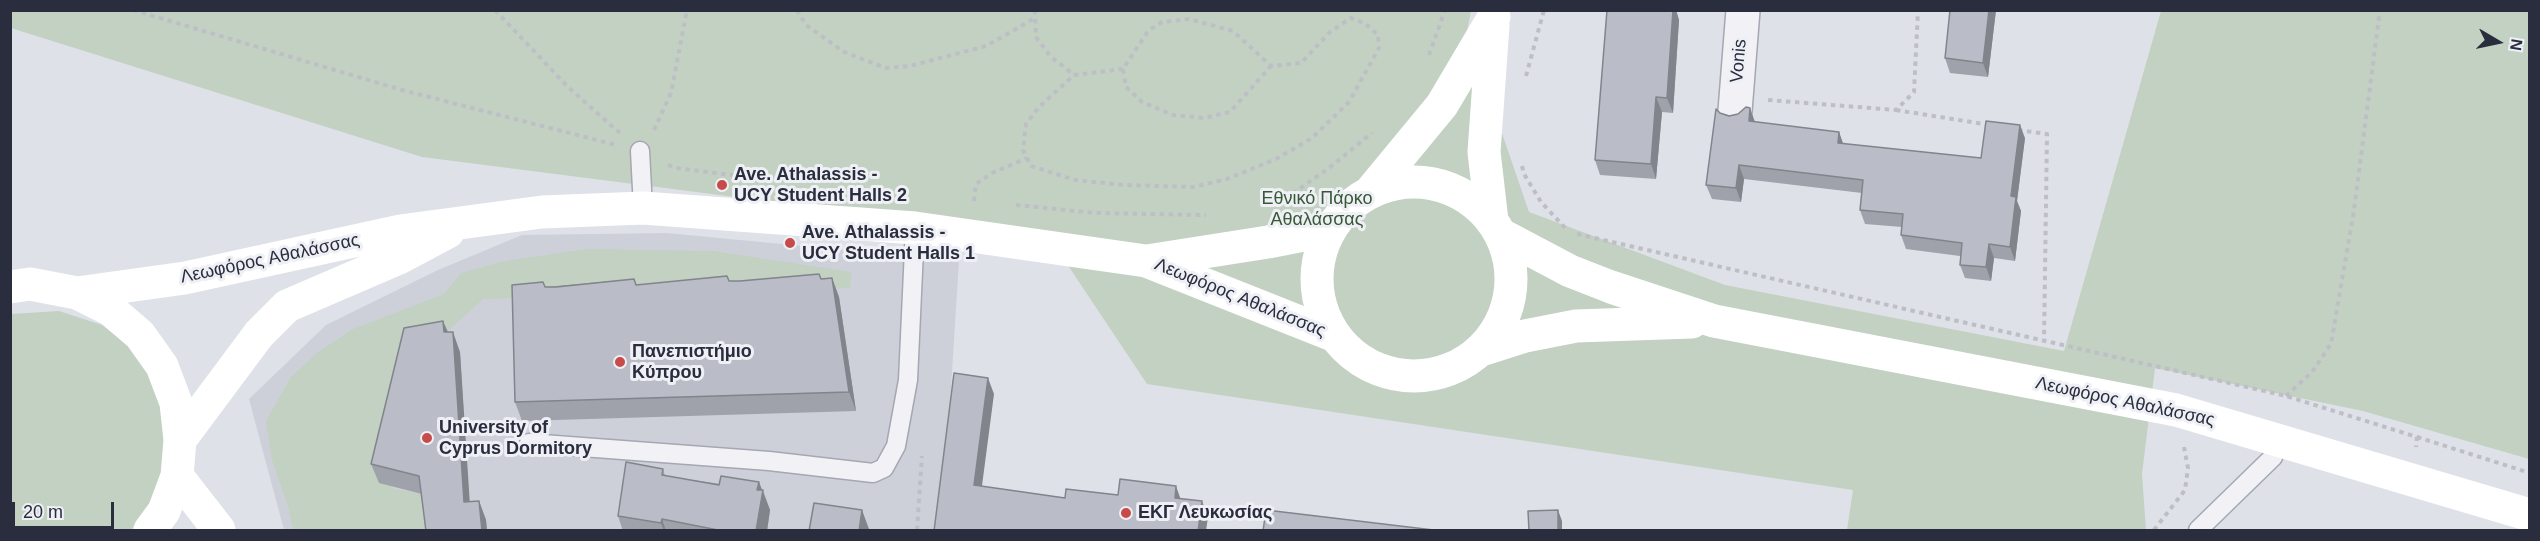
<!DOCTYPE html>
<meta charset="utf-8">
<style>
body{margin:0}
#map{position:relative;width:2540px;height:541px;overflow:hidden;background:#dfe1e8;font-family:Helvetica,sans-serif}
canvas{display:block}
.frame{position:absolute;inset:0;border:12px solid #292d3e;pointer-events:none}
.north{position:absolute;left:2468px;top:12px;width:60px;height:60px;-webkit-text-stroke:4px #eef0f5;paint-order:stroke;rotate:99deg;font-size:16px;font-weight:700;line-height:24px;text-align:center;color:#292d3e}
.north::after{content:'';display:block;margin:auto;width:21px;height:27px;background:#292d3e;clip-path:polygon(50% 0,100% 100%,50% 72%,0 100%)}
.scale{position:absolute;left:12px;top:502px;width:102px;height:27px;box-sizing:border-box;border:3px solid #292d3e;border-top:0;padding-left:8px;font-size:18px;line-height:21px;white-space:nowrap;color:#292d3e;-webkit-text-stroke:4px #eef0f5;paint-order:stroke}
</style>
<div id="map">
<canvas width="2540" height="541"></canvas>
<div class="frame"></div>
<div class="north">N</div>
<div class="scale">20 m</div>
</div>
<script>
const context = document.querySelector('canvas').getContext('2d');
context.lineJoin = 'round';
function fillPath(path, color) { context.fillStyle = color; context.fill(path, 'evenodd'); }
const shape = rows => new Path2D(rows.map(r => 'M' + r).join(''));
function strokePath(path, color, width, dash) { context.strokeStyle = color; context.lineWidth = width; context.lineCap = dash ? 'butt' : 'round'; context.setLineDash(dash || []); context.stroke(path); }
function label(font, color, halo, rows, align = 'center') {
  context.font = font + ' Helvetica,sans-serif'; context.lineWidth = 6; context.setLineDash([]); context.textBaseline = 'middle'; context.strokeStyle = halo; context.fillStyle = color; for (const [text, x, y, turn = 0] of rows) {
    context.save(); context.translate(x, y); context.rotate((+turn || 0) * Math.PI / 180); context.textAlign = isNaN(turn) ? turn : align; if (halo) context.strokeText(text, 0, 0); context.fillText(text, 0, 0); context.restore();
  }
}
fillPath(shape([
 [667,233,959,261,942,530,284,530,249,399,326,325,438,270,522,235]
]), '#cdd0d9');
fillPath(shape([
 [11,10,1471,11,1467,31,1529,212,1725,285,2064,351,2161,11,2529,11,2529,459,2363,411,2155,368,2142,474,2146,530,1847,530,1853,490,1147,384,1049,237,422,157,11,28],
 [587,249,713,251,852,272,850,288,483,299,414,362,415,388,391,488,428,495,431,530,293,530,289,509,272,460,266,421,291,377,317,353,353,329,444,294,461,273,505,261],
 [59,311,102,325,134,350,157,383,167,461,154,499,131,530,11,530,11,314]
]), '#c2d1c1');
const service = shape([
 [640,151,643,208],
 [529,443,769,461,873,473,884,468,896,446,908,380,915,228],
 [2198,530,2273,457,2279,440]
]);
const minor = shape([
 [1735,111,1743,10]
]);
strokePath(service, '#a5a7b2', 21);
strokePath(minor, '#a5a7b2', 36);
strokePath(shape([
 [133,10,402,90,616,145],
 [495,10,568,87,622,135],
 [797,10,806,25,844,52,886,68,910,66,986,46,1035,18],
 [1035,10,1036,37,1050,56,1074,75],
 [1429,55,1445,10],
 [1123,69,1074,75,1039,107,1026,124,1023,150,1031,166,1075,180,1124,185,1193,187,1227,179,1276,159,1312,138,1349,102,1379,48,1378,35,1366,24,1351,18,1330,32,1301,63,1271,66,1233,31,1189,19,1162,22,1148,31,1123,69,1126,87,1142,102,1173,115,1204,118,1230,112,1271,66],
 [1526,76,1544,10],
 [1768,100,1896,110,1914,92,1918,10],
 [1896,110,1990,125],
 [654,130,671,93,687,10],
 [2018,130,2047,134,2044,342],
 [668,165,676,168,779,181],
 [1522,166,1524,174,1541,202,1567,230],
 [974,201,976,184,992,173,1027,158],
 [1278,204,1329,168,1372,133],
 [1016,205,1095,213,1206,215],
 [1577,234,2286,396,2417,437,2416,447],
 [2286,396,2312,372,2331,344,2354,210,2380,10],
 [2417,437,2530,473],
 [917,530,922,456],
 [2154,530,2185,490,2188,468,2184,447]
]), '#bebfc6', 4, [4.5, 4.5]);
strokePath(service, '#f2f2f6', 18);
strokePath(minor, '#f2f2f6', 33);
strokePath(shape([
 '1317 279a97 97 0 1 1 194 0a97 97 0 1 1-194 0Z',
 [1371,191,1442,105,1494,17],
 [1492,221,1484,152,1493,25],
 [1500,234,1570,271,1611,287,1714,321,2176,410,2530,515],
 [1147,261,1268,242,1329,230],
 [10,287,30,284,77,293,111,310,140,335,162,366,176,403,180,440,177,476,164,511,150,530],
 [77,293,185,278,400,231,542,212,643,208,915,228,1146,261,1335,336],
 [1481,350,1525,336,1576,326,1692,322],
 [180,440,259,334,287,306,401,257,448,232],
 [177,476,219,530]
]), '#fff', 33);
fillPath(shape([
 [1607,10,1676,10,1679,20,1673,113,1662,112,1656,179,1600,175,1595,160],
 [1996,10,1988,77,1950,73,1945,58],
 [1720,113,1755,122,1839,132,1843,144,1981,158,2025,138,2017,201,2021,211,2015,261,1994,258,1991,281,1965,278,1960,265,1960,256,1906,249,1901,235,1902,227,1865,224,1860,210,1862,193,1744,179,1741,202,1712,199,1706,185],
 [832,278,839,297,856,411,522,421,515,402,545,287,634,279,636,285,821,279],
 [443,321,448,332,460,352,469,501,479,501,486,520,487,531,426,531,422,494,379,483,371,464],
 [663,469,665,476,763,490,770,510,767,531,623,531,618,516]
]), '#a0a2ab');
fillPath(shape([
 [1673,10,1676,10,1679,20,1673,113,1667,98],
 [1989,10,1996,10,1988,77,1983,63],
 [1656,97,1662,112,1656,179,1651,164],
 [1750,108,1755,122,1749,121],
 [2020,125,2025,138,2017,201,2021,211,2015,261,2010,247,2011,196],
 [1839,132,1844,146,1838,143],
 [1739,165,1744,179,1741,202,1736,188],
 [1989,244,1994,258,1991,281,1986,267],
 [832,278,839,297,856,411,849,392],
 [443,321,451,340,444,332],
 [453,332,460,352,471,521,464,502],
 [988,378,994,394,980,501,974,485],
 [759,482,770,510,767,531,756,531,757,490],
 [1176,486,1182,503,1175,498],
 [479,501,486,520,487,531,482,531],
 [1202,501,1208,517,1206,531,1198,531],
 [862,510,869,529,869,531,859,531],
 [1558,510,1562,521,1562,531,1558,531],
 [662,519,666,531,664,531,661,523]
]), '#82848b');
const building = shape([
 [1607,10,1673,10,1667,98,1656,97,1651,164,1595,160,1607,10],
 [1950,10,1989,10,1983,63,1945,58,1950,10],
 [1746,107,1750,108,1749,121,1839,132,1838,143,1981,158,1986,121,2020,125,2011,196,2016,197,2010,247,1989,244,1986,267,1960,265,1962,243,1901,235,1903,214,1860,210,1863,180,1739,165,1736,188,1706,185,1716,109,1720,113,1729,116,1738,114,1746,107],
 [819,274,821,279,832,278,849,392,515,402,512,285,543,282,545,287,556,287,634,279,636,285,727,276,729,281,740,281,819,274],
 [443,321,444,332,453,332,464,502,479,501,482,531,426,531,419,476,371,464,404,328,443,321],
 [954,373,988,378,974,485,1065,498,1066,489,1118,495,1120,479,1176,486,1175,498,1202,501,1198,531,934,531,954,373],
 [626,462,663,469,662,475,719,485,721,476,759,482,757,490,763,490,756,531,723,531,662,519,661,523,618,516,626,462],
 [814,503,862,510,859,531,809,531,814,503],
 [1266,510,1442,531,1263,531,1266,510],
 [1558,510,1558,531,1529,531,1528,511,1558,510]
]);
fillPath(building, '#babcc7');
strokePath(building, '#82848b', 1.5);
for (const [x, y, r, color] of [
 [722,185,6,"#c74b49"],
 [790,243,6,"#c74b49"],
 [620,362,6,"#c74b49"],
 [427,438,6,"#c74b49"],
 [1126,513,6,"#c74b49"]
]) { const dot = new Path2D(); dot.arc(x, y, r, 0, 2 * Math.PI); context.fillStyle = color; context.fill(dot); strokePath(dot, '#eef0f5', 2); }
label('18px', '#292d3e', '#eef0f5', [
 ["Vonis",1739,61,-85],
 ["Λεωφόρος Αθαλάσσας",270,259,-12],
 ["Λεωφόρος Αθαλάσσας",1240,298,22],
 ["Λεωφόρος Αθαλάσσας",2125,402,12]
]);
label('bold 18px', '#292d3e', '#eef0f5', [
 ["Ave. Athalassis -",734,175],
 ["UCY Student Halls 2",734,196],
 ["Ave. Athalassis -",802,233],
 ["UCY Student Halls 1",802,254],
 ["Πανεπιστήμιο",632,352],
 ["Κύπρου",632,373],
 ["University of",439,428],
 ["Cyprus Dormitory",439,449],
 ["ΕΚΓ Λευκωσίας",1138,513]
], 'left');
label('18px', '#375937', '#eef0f5', [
 ["Εθνικό Πάρκο",1317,199],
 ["Αθαλάσσας",1317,220]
]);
</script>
